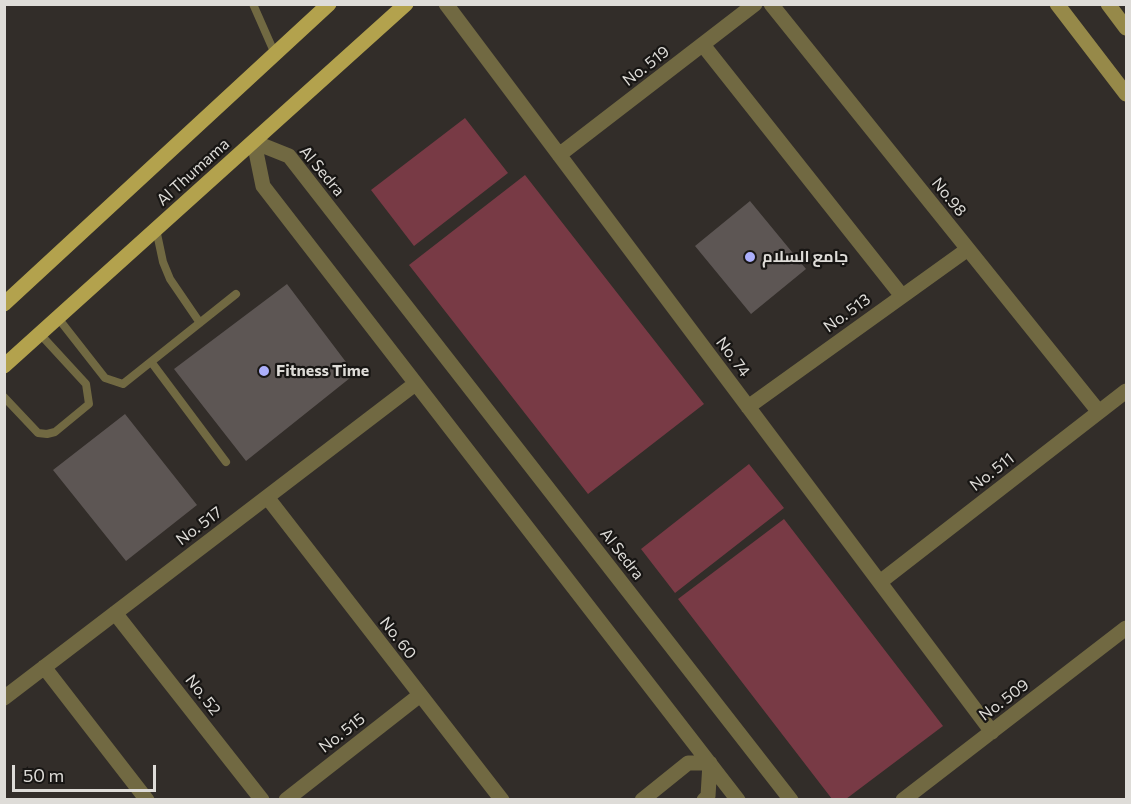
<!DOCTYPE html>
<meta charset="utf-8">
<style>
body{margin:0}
#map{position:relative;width:1131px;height:804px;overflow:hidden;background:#322d29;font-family:Commissioner,sans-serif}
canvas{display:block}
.frame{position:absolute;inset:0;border:6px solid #dedcd8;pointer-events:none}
.scale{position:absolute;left:12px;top:765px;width:144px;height:27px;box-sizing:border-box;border:3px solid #dedcd8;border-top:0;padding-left:8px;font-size:18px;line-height:21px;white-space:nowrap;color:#dedcd8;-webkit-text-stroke:4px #181614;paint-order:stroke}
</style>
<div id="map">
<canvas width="1131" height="804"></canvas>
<div class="frame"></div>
<div class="scale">50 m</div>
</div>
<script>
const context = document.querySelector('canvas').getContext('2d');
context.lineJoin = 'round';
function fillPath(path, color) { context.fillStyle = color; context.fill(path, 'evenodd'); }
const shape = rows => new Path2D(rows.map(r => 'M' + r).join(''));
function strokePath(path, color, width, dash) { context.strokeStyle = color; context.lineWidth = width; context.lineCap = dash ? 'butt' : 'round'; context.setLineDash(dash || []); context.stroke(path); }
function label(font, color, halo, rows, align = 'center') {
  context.font = font + ' Commissioner,Cairo,sans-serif'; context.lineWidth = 4.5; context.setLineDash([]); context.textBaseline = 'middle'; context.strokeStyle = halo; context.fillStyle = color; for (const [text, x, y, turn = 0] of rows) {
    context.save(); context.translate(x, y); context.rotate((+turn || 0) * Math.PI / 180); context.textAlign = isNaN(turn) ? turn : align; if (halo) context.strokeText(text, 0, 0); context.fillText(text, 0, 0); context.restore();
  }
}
fillPath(shape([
 [465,118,508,173,414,246,371,190],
 [525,175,704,404,588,494,409,265],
 [749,464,784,508,675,593,641,549],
 [784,519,943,726,846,799,832,799,678,599]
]), '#783a45');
fillPath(shape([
 [750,201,806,269,751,314,695,246],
 [287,284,355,374,246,461,174,369],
 [125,414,197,505,126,561,53,470]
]), '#5d5654');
strokePath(shape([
 [253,4,275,54],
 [156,229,163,262,170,279,200,323],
 [58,318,105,378,123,384,236,294],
 [152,363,226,462],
 [4,397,38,433,47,434,55,432,89,404,86,384,40,334]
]), '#716942', 8);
strokePath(shape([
 [446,4,992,732],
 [771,4,1099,412],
 [703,45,902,296],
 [254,142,289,156,791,800],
 [254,142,263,186,738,800],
 [559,155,755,4],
 [748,407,968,249],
 [267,497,502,800],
 [880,582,1126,391],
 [115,613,262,800],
 [44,667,147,800],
 [4,698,415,384],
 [286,800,420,695],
 [642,800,688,763,710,763,708,796,704,800],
 [903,800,1126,628]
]), '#716942', 15);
strokePath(shape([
 [1057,4,1126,94],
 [1108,4,1126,28]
]), '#968949', 15);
strokePath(shape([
 [4,304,329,4],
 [4,366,406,4]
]), '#b3a24d', 15);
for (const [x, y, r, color] of [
 [750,257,6,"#acaffb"],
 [264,371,6,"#acaffb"]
]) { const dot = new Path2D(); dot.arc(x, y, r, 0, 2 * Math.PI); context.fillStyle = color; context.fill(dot); strokePath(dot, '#181614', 2); }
label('16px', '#dedcd8', '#181614', [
 ["No. 519",646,66,-38],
 ["Al Sedra",322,171,50],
 ["Al Thumama",193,172,-42],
 ["No.98",949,197,51],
 ["No. 513",847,313,-36],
 ["No. 74",733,357,53],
 ["No. 511",992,472,-38],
 ["No. 517",199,526,-37],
 ["Al Sedra",622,554,52],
 ["No. 60",398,638,52],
 ["No. 52",203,695,52],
 ["No. 509",1004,700,-37],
 ["No. 515",342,733,-38]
]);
label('bold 16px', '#dedcd8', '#181614', [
 ["جامع السلام",762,257],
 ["Fitness Time",276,371]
], 'left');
</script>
